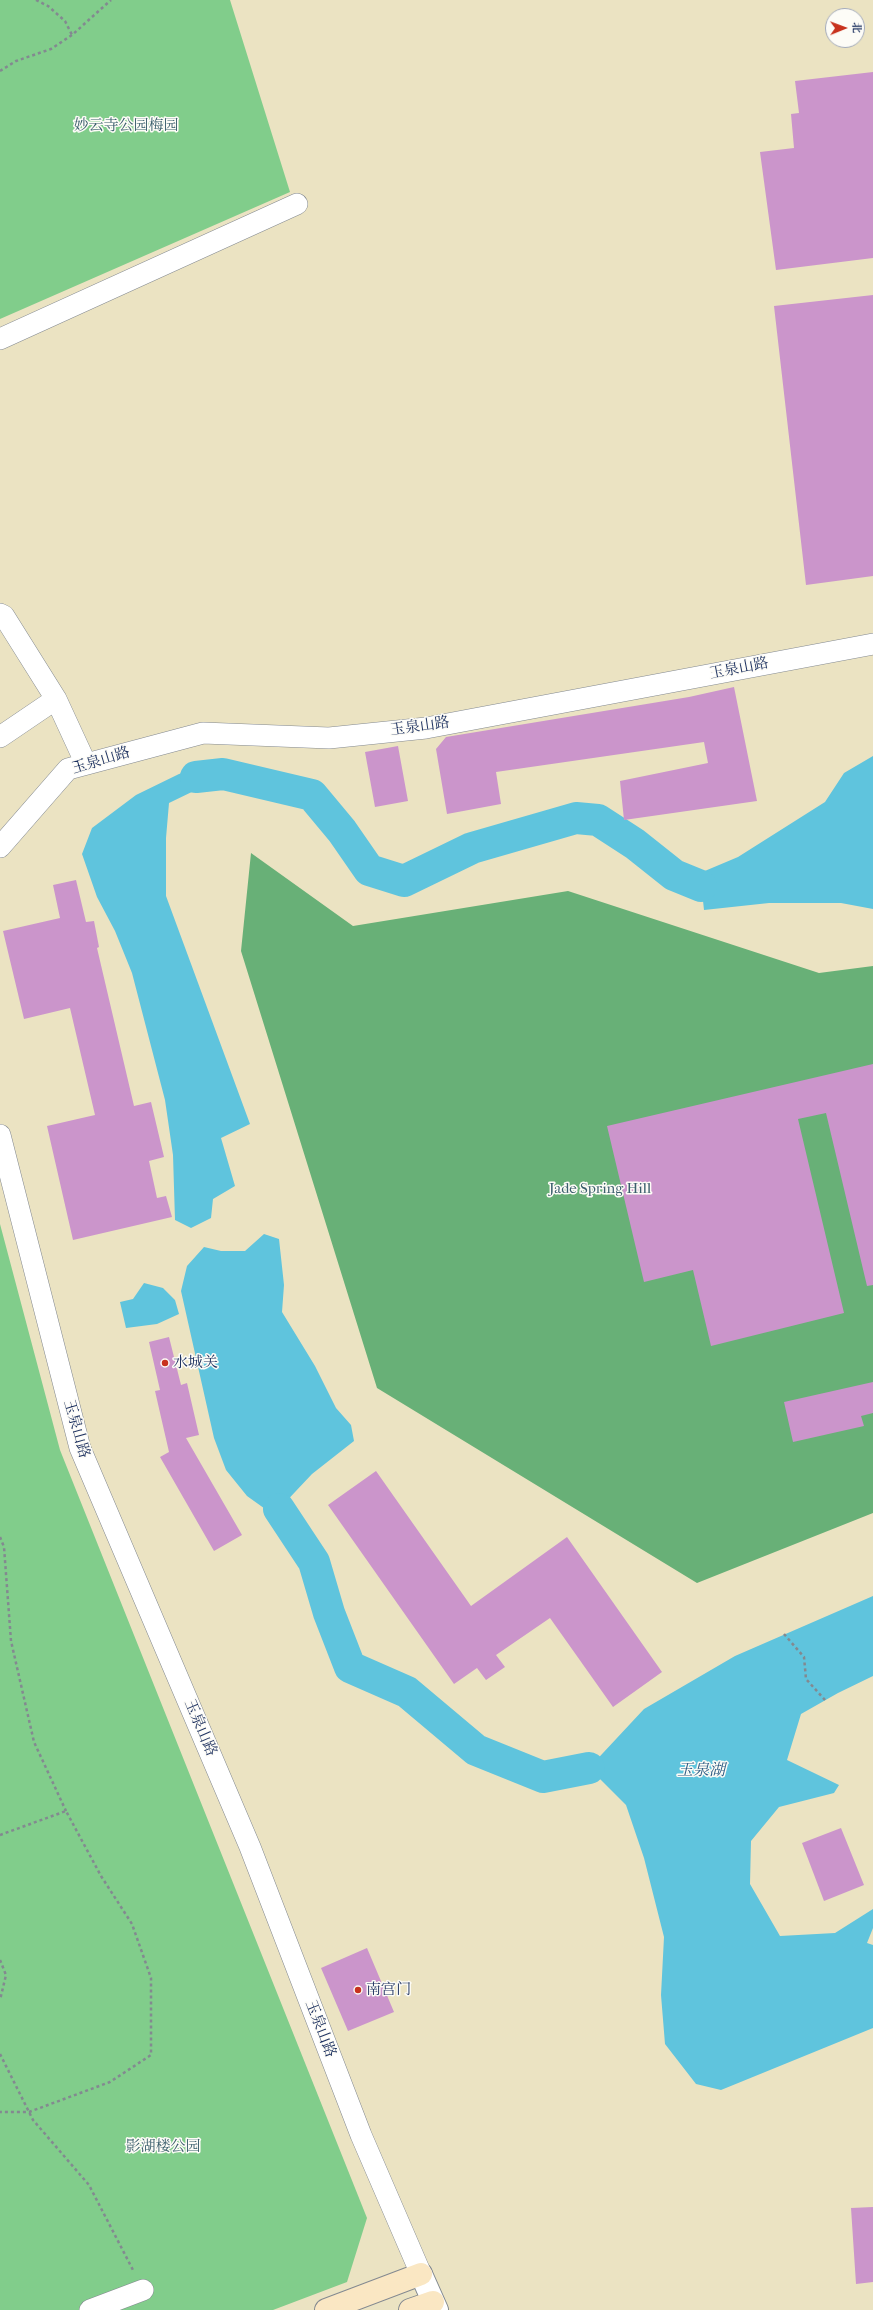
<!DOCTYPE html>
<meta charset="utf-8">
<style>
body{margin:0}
#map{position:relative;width:873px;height:2310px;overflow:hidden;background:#ebe3c2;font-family:"IM FELL French Canon","Noto Serif SC",serif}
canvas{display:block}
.north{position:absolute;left:825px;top:8px;width:40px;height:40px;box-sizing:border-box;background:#fdfcf7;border:1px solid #a3aaba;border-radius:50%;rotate:89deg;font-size:11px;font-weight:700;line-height:16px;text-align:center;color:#1b2f5e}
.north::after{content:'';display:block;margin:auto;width:14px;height:18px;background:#c8321e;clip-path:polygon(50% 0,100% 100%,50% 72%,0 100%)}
</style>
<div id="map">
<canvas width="873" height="2310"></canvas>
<div class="north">北</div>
</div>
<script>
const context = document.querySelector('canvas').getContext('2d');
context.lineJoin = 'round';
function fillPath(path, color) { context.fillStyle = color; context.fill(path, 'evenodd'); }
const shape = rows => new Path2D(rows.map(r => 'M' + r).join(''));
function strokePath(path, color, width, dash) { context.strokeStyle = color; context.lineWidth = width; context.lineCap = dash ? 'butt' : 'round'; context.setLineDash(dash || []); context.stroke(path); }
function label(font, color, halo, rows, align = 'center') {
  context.font = font + ' "IM FELL French Canon","Noto Serif SC",serif'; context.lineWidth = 3; context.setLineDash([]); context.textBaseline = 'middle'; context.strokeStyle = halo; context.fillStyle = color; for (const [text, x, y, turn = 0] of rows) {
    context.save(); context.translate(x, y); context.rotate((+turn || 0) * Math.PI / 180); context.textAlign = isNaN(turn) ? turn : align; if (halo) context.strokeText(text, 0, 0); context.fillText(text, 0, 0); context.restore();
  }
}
fillPath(shape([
 [0,0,230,0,290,192,0,319],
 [0,1224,60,1450,367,2218,347,2282,273,2310,0,2310]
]), '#81cd8b');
fillPath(shape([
 [251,853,353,926,568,891,819,973,873,966,873,1513,697,1583,377,1388,241,951]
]), '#68b077');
fillPath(shape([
 [873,756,873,909,841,903,769,903,704,910,700,873,738,857,825,802,844,773],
 [194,769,200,788,169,803,166,838,166,896,250,1124,221,1138,235,1186,213,1199,211,1218,191,1228,175,1220,173,1155,165,1100,132,973,115,931,97,897,82,854,92,828,136,795,179,774],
 [264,1234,279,1239,284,1285,282,1312,315,1366,336,1408,351,1425,354,1441,312,1474,279,1509,268,1511,247,1496,226,1470,214,1438,181,1291,187,1266,204,1247,221,1251,245,1251],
 [144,1283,163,1288,175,1300,179,1314,157,1324,126,1328,120,1302,133,1299],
 [873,1596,873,1676,838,1693,801,1714,787,1760,839,1785,834,1793,779,1807,751,1841,750,1884,780,1936,835,1933,873,1909,873,1928,867,1943,873,1945,873,2028,721,2090,696,2084,665,2044,661,1995,664,1937,644,1858,626,1805,589,1768,644,1709,735,1656]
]), '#5fc4dd');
strokePath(shape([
 [196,777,223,774,312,795,342,831,369,870,404,881,472,848,576,818,598,820,635,844,674,875,701,886],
 [279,1509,314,1562,329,1613,350,1667,407,1692,476,1750,543,1777,589,1768]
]), '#5fc4dd', 32);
fillPath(shape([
 [873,72,873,258,776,270,760,152,794,148,791,114,799,113,795,81],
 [873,295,873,576,806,585,774,306],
 [734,687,757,801,624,820,620,781,708,763,704,742,496,772,501,804,447,814,436,749,446,737,689,697],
 [398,746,408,801,375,807,365,752],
 [76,880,86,922,94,921,99,947,97,948,134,1106,151,1102,164,1157,149,1161,157,1198,166,1196,172,1217,73,1240,47,1126,95,1115,70,1008,24,1019,3,931,60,918,53,885],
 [873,1064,873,1285,867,1286,826,1113,798,1119,844,1313,711,1346,693,1270,644,1282,607,1126],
 [169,1337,181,1385,187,1383,199,1435,186,1438,242,1535,214,1551,160,1457,169,1452,155,1391,160,1390,149,1342],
 [873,1382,873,1413,861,1416,864,1426,793,1442,784,1402],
 [376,1471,471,1606,567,1537,662,1672,613,1707,550,1618,496,1655,505,1667,486,1680,477,1668,454,1684,328,1505],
 [841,1828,864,1885,824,1901,802,1843],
 [367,1948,394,2012,348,2031,321,1968],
 [873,2207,873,2282,856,2284,851,2208]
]), '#cb95cb');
const minor = shape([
 [0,339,297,204],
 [0,614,4,616,56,699,86,764],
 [0,737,56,699],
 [0,847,68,769,203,733,329,738,426,728,873,644],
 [0,1135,80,1448,250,1847,361,2135,421,2274],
 [90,2310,143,2290]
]);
const tertiary = shape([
 [421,2274,437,2310]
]);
const secondary = shape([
 [326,2310,421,2274],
 [410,2310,433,2302]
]);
strokePath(minor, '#838990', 22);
strokePath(tertiary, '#838990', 24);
strokePath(secondary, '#838990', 24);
strokePath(shape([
 [36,0,48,6,65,21,72,35],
 [0,71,16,61,51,49,72,35,111,0],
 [0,1537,4,1547,11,1641,34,1742,66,1811],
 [784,1634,804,1657,806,1679,825,1700],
 [0,1835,66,1811,101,1876,132,1924,151,1978,151,2055,110,2082,29,2112,0,2112],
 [0,1960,6,1975,0,2000],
 [0,2054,33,2120,89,2185,134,2272]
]), '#838990', 2.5, [3, 3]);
strokePath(minor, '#fff', 21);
strokePath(tertiary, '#fff', 22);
strokePath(secondary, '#fae7c3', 22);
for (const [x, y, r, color] of [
 [165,1363,4,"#c8321e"],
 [358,1990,4,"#c8321e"]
]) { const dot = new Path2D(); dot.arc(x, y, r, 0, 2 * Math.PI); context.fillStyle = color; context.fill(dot); strokePath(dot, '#fdfcf7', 1.5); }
label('15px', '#3a5e6c', '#fdfcf7', [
 ["妙云寺公园梅园",126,126],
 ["Jade Spring Hill",600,1189],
 ["影湖楼公园",163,2147]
]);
label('15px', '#1b2f5e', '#fdfcf7', [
 ["玉泉山路",739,669,-11],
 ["玉泉山路",420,727,-8],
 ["玉泉山路",101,761,-17],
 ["玉泉山路",76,1429,74],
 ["玉泉山路",200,1728,67],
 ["玉泉山路",320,2029,69]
]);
label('15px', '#1b2f5e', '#fdfcf7', [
 ["水城关",173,1363],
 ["南宫门",366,1990]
], 'left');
label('italic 16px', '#2f5c84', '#fdfcf7', [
 ["玉泉湖",701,1771]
]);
</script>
